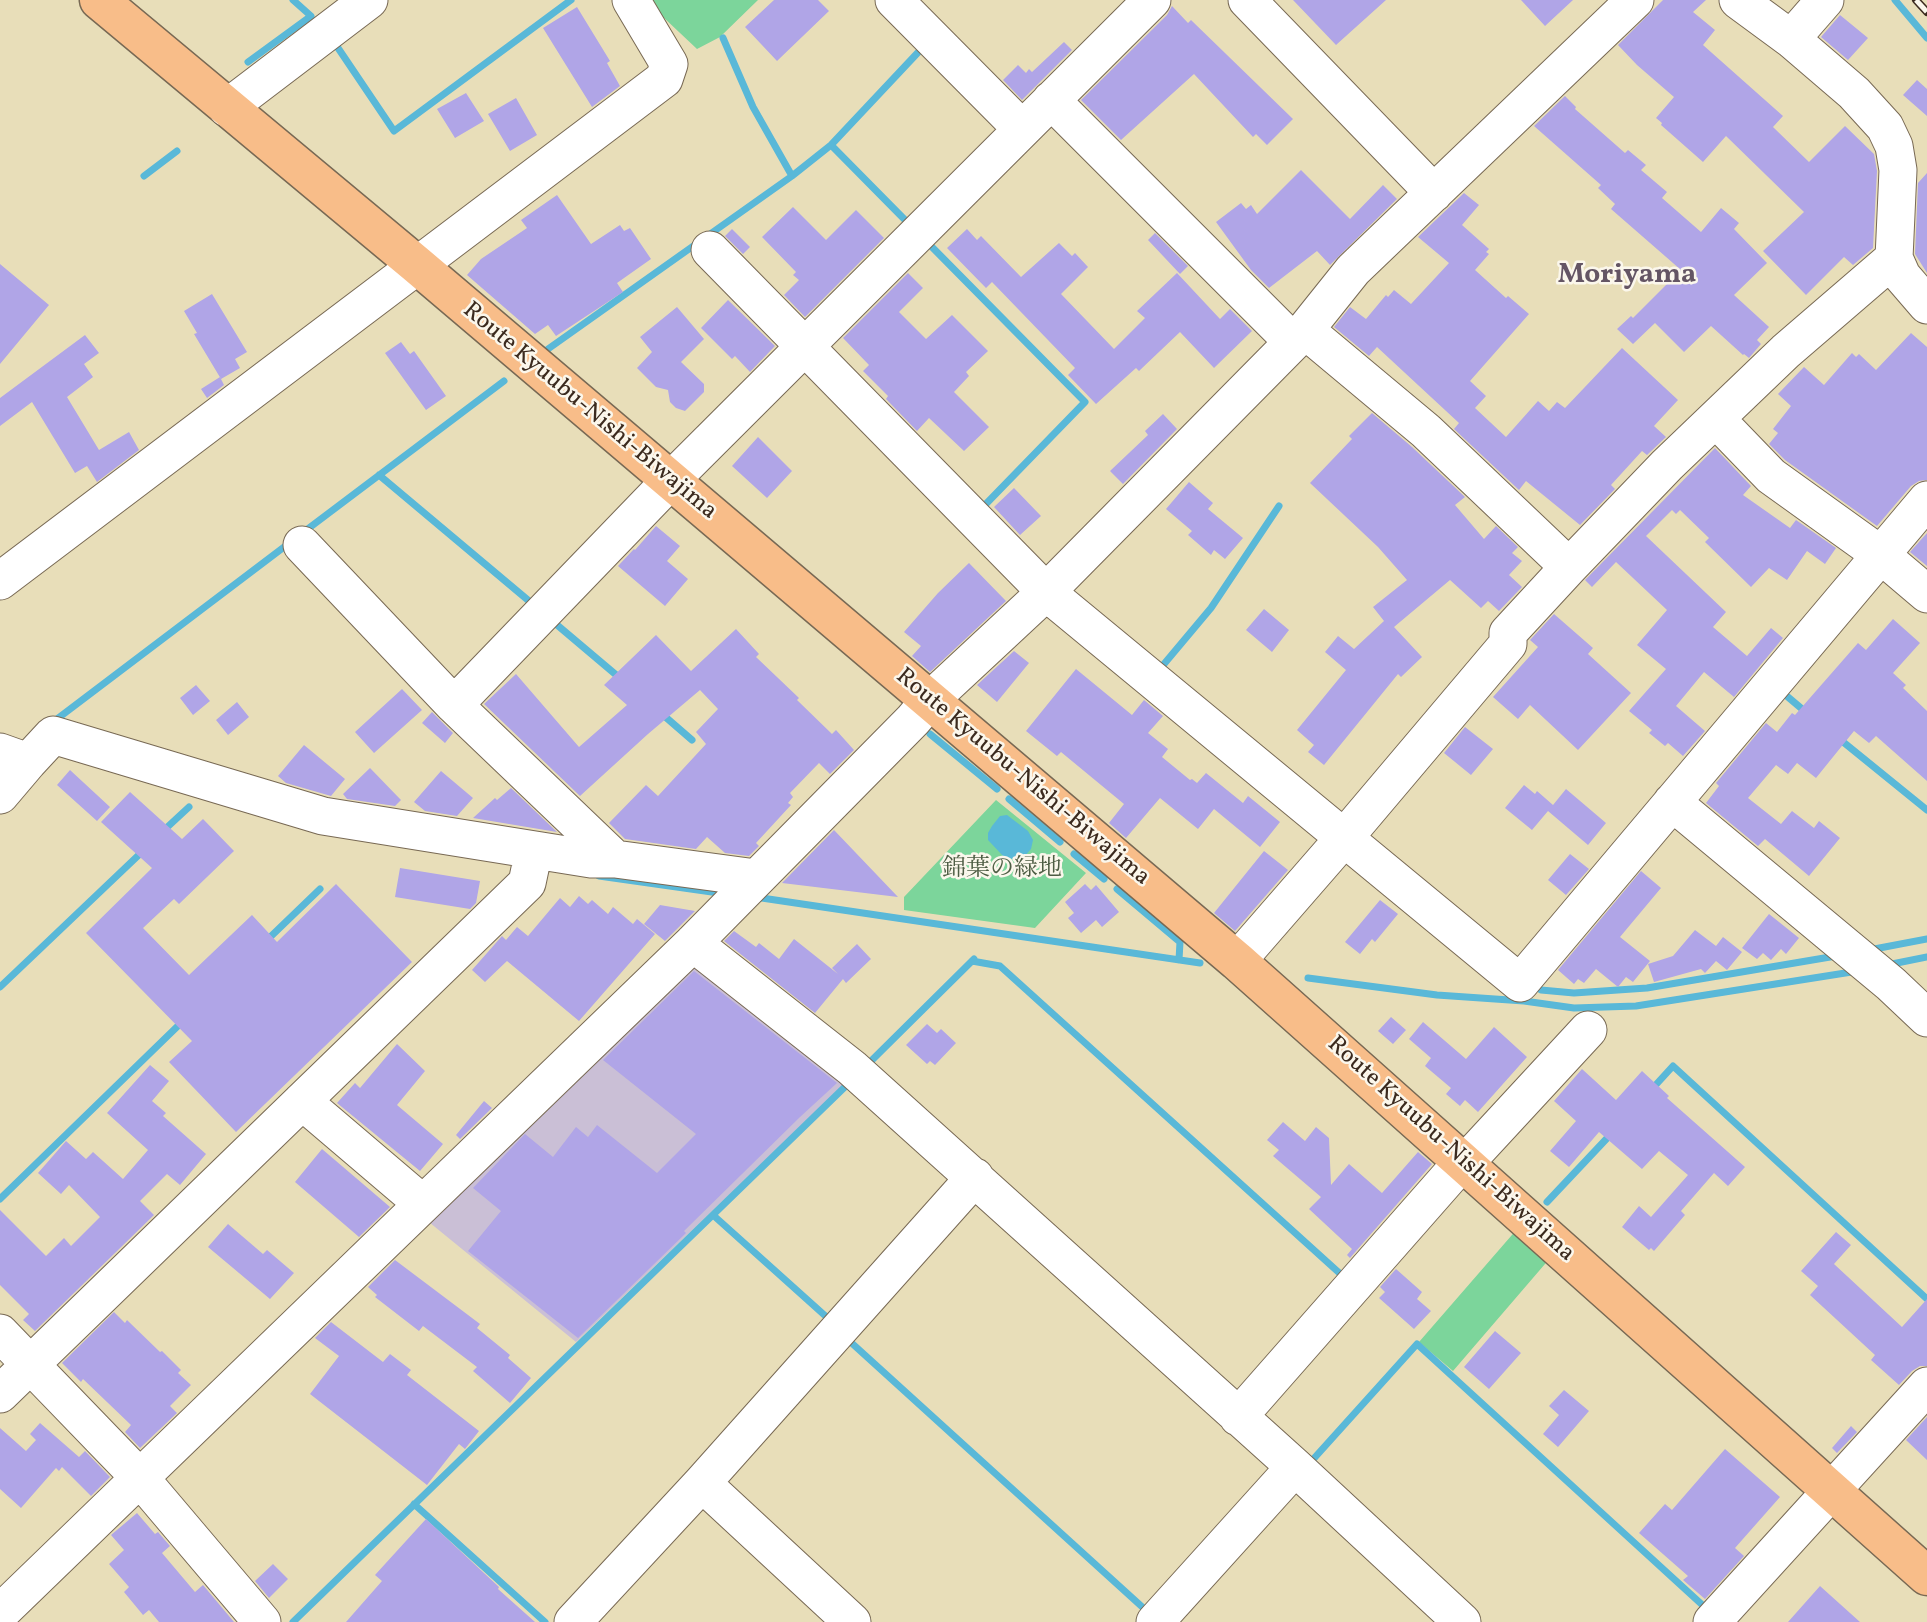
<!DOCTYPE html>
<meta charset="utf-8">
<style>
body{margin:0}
canvas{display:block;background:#e8deb9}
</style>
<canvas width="1927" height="1622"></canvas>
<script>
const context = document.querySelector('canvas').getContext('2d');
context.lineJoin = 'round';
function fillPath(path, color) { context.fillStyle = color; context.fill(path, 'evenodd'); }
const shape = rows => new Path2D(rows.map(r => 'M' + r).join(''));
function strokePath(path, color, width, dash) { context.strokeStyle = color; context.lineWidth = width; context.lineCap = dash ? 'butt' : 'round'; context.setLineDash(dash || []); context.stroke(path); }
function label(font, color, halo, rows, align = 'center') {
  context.font = font + ' Vollkorn,"Noto Serif JP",serif'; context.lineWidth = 5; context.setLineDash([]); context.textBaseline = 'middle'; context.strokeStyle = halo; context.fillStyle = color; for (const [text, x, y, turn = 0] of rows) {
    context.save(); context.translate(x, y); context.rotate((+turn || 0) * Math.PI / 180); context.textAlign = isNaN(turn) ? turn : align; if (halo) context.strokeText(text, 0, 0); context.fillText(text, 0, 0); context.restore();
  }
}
fillPath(shape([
 [694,956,850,1078,576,1342,424,1218]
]), '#cabfd6');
fillPath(shape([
 [645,0,758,0,720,37,697,49],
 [996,800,1086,873,1035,928,904,910,904,897],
 [1518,1228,1551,1257,1453,1371,1419,1342]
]), '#7cd59b');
fillPath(shape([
 [1007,815,1028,831,1033,840,1031,849,1024,857,1017,860,1004,857,988,840,988,833,992,826,1000,816]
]), '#59b8d8');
strokePath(shape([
 [1895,0,1927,38],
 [723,38,753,107,792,176],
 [334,42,394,131,571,0],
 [248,62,311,16,293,0],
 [831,145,910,225],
 [144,176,177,151],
 [926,244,928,243,1085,402,982,508,985,511],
 [548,349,792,176,831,145,925,45],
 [379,475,535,606],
 [301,534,504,381],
 [550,619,621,679],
 [1159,670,1211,608,1279,506],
 [1782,692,1808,714],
 [662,714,692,740],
 [53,722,292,541],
 [930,734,997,789],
 [1837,737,1927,810],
 [1009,799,1060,842],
 [162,832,189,807],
 [1074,854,1104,879],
 [599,876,726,894],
 [1117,889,1180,942,1179,960],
 [755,897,1200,963],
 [264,943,320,889],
 [1869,950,1927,939],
 [972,961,1000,966,1346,1279],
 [1887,965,1927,957],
 [1308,978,1437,995,1524,1001,1574,1008,1636,1006,1858,971],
 [1534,984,1541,990,1574,993,1647,988,1836,956],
 [0,987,144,850],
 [868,1064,974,959],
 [1652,1089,1673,1066,1927,1299],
 [0,1199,183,1021],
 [1547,1202,1611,1134],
 [713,1215,831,1321],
 [845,1337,1150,1614],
 [1308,1465,1417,1344,1709,1611],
 [414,1504,545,1622],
 [293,1622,850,1082]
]), '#59b8d8', 7);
fillPath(shape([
 [774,0,818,0,829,11,777,61,745,27],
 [1293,0,1386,0,1336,45],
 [1521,0,1573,0,1545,26],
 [1663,0,1706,0,1693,12,1715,30,1703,45,1783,116,1773,127,1809,162,1845,126,1874,154,1877,171,1873,248,1853,265,1844,257,1806,295,1763,251,1804,212,1726,136,1703,162,1661,125,1662,123,1656,118,1674,97,1637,65,1618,45],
 [1172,6,1188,23,1191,20,1293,119,1267,145,1256,134,1253,137,1194,74,1121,140,1081,100,1167,15],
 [577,7,610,61,607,63,620,86,592,107,543,28],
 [1840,15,1868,38,1848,60,1821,37],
 [1064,42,1072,50,1022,100,1003,80,1018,65,1026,73,1029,69,1032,72],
 [1917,80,1927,89,1927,116,1903,95],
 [466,93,484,121,455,138,437,109],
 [1565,96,1576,107,1575,109,1625,153,1628,150,1646,165,1641,170,1667,192,1662,198,1701,232,1721,208,1739,223,1734,229,1767,263,1734,295,1769,327,1757,340,1761,344,1749,358,1744,354,1743,355,1711,326,1684,352,1655,323,1633,344,1617,329,1631,316,1633,318,1681,270,1611,209,1615,204,1598,188,1601,185,1534,126],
 [516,98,537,135,510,151,488,114],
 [1301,170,1350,219,1383,185,1397,199,1330,265,1317,251,1269,288,1251,270,1216,222,1241,203,1246,209,1251,205,1257,214],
 [1927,173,1927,273,1915,254,1918,183],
 [1464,193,1479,205,1462,225,1489,249,1486,252,1489,254,1475,270,1506,298,1508,296,1529,314,1470,381,1486,396,1475,408,1506,437,1538,401,1549,411,1557,402,1565,408,1622,348,1678,400,1654,426,1666,437,1647,455,1642,451,1611,485,1615,489,1580,525,1526,481,1519,490,1454,429,1459,423,1377,347,1369,356,1334,327,1350,307,1366,319,1386,295,1388,297,1394,290,1411,304,1449,263,1418,237],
 [557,195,591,244,620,225,624,231,630,228,651,259,617,283,623,292,556,336,548,325,535,334,467,275,481,259,527,228,521,220],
 [793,207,826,240,856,210,884,238,805,317,784,295,799,280,793,275,796,272,762,237],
 [732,229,750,247,743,254,725,236],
 [967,229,977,240,981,236,1021,277,1059,243,1072,256,1075,253,1088,267,1061,294,1114,349,1145,318,1137,311,1177,273,1220,319,1230,309,1252,331,1214,368,1180,332,1139,371,1136,368,1096,404,1068,375,1075,368,992,282,986,288,947,248],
 [1155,233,1188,266,1180,274,1148,240],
 [0,264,49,305,0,364],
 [908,273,923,288,899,312,926,339,952,315,988,351,966,372,969,376,954,392,989,427,964,451,929,418,917,431,886,399,888,396,863,371,869,365,843,338],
 [212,294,247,352,235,359,240,368,221,379,194,334,197,333,184,311],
 [728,300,775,346,750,372,735,356,732,359,701,328],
 [677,307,704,339,681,362,704,384,704,392,685,411,676,408,670,402,668,390,656,387,637,368,652,352,640,337],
 [1911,333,1927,347,1927,480,1919,481,1911,486,1877,526,1785,460,1769,444,1778,433,1773,429,1791,406,1778,394,1804,367,1824,385,1852,353,1856,357,1859,354,1876,370],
 [85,335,99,353,84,364,93,377,67,397,99,450,129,432,139,450,97,482,87,466,75,473,32,402,0,426,0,398],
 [401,342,410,354,414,351,446,396,426,410,385,353],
 [220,377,224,385,207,398,201,389],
 [1372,413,1412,447,1465,497,1455,505,1484,539,1496,526,1518,547,1512,553,1522,561,1509,575,1522,587,1499,611,1488,601,1481,608,1450,580,1394,627,1422,657,1401,677,1398,674,1324,765,1308,752,1314,745,1297,730,1346,670,1325,652,1338,636,1354,649,1384,621,1373,607,1407,580,1378,547,1310,483,1352,439,1349,436],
 [1163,414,1177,429,1123,484,1110,471,1148,435,1145,431],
 [758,437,792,471,767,498,732,466],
 [1715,448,1751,486,1743,495,1790,528,1796,520,1836,548,1825,564,1807,551,1787,580,1769,568,1751,587,1705,542,1709,538,1680,510,1676,514,1672,510,1646,536,1726,612,1713,627,1747,656,1771,628,1783,638,1734,697,1704,672,1676,706,1705,731,1683,756,1668,743,1665,746,1649,733,1652,730,1629,711,1666,669,1637,645,1667,610,1616,562,1592,587,1585,580],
 [1189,482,1213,503,1208,509,1243,538,1225,559,1214,550,1211,555,1188,535,1192,531,1166,509],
 [1014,488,1041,516,1020,535,994,507],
 [656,526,680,546,667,561,688,579,665,606,618,566,634,549,635,550],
 [1927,533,1927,566,1910,552],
 [969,563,1006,601,930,672,912,656,921,646,904,632,938,593],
 [1264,609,1289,630,1272,652,1246,630],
 [1554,614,1593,648,1588,654,1631,693,1578,750,1530,705,1518,719,1493,697,1538,647,1530,640],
 [1893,619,1920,643,1893,673,1906,685,1903,688,1927,711,1927,781,1876,736,1869,743,1854,731,1816,778,1797,763,1788,774,1776,765,1748,798,1781,824,1792,811,1814,828,1819,821,1840,838,1809,876,1765,839,1758,846,1706,803,1719,786,1716,783,1766,723,1777,732,1792,713,1795,715,1858,643,1866,650],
 [736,629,759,654,756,657,799,698,797,700,832,734,836,730,854,750,830,774,819,763,790,793,793,797,788,803,791,805,756,843,759,846,749,856,725,853,707,837,696,849,625,839,609,823,646,785,658,796,706,744,696,732,718,709,700,690,648,734,580,796,484,704,516,674,579,747,627,705,604,685,656,635,691,671],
 [1014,651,1029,663,997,702,977,685],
 [1076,669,1132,715,1144,700,1163,716,1148,733,1168,749,1162,757,1190,780,1192,779,1197,783,1206,773,1243,803,1248,796,1280,822,1260,847,1214,809,1198,829,1160,798,1126,838,1109,823,1124,804,1061,752,1057,756,1026,731],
 [196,685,210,701,193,715,180,698],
 [402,689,422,710,374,753,355,732],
 [237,702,249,717,228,735,216,720],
 [432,712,453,733,445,743,422,723],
 [1465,727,1493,749,1471,775,1444,753],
 [304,745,345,779,331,796,286,783,278,776],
 [370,768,401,800,395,806,347,799,343,794],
 [70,770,110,807,97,821,57,785],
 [441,771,473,798,457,816,425,811,414,802],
 [1524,785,1535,794,1537,791,1553,805,1566,789,1606,823,1588,845,1548,811,1532,830,1505,808],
 [511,788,557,832,473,818,495,798,497,800],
 [130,792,182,839,203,819,234,851,179,904,174,899,143,928,189,975,252,915,277,942,336,884,412,962,236,1132,169,1062,192,1041,86,933,152,868,101,822],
 [834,830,898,897,782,883],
 [1264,851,1288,870,1235,931,1214,913],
 [1570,854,1589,869,1566,895,1548,880],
 [400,868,480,881,476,903,470,909,395,897],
 [1641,871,1661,888,1620,937,1650,961,1633,982,1626,977,1618,987,1596,969,1584,983,1578,979,1574,984,1558,970],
 [1085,884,1091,890,1096,885,1119,912,1102,927,1096,920,1081,933,1068,918,1074,913,1065,902],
 [579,896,588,904,592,900,608,914,613,907,633,924,637,919,655,934,579,1021,507,961,485,982,472,970,502,936,506,940,517,927,528,936,560,898,570,907],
 [1380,900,1398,914,1375,942,1372,939,1360,954,1345,942],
 [660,905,695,911,665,941,644,924],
 [1769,914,1799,938,1786,954,1781,949,1771,960,1763,953,1757,959,1742,948],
 [1695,930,1716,946,1723,937,1742,952,1727,970,1716,961,1705,973,1701,969,1654,982,1648,964,1673,956],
 [734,931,756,947,759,943,779,959,794,939,838,974,832,968,857,944,871,959,846,983,843,979,815,1013,724,941],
 [694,971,837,1083,800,1117,684,1231,686,1233,578,1338,468,1251,501,1211,473,1188,525,1134,553,1157,576,1127,588,1137,597,1125,657,1173,696,1134,603,1060],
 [1391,1017,1406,1030,1393,1044,1378,1031],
 [1423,1022,1466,1059,1494,1027,1527,1057,1478,1112,1465,1100,1460,1106,1446,1094,1451,1088,1425,1066,1431,1058,1409,1039],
 [927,1024,937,1033,941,1029,956,1043,935,1065,930,1061,927,1064,906,1045],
 [397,1044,425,1071,397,1105,443,1144,420,1171,337,1103,355,1083,360,1088],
 [150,1065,169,1081,152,1101,166,1113,163,1116,206,1154,180,1185,167,1174,140,1201,154,1215,35,1331,23,1320,29,1314,0,1285,0,1210,46,1256,64,1238,71,1246,100,1217,69,1185,61,1194,38,1173,66,1141,86,1159,93,1152,123,1179,148,1150,107,1113],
 [1582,1069,1616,1100,1642,1071,1669,1096,1667,1098,1745,1167,1728,1186,1714,1173,1681,1211,1685,1215,1654,1251,1651,1248,1649,1250,1622,1227,1639,1206,1651,1217,1688,1175,1659,1151,1642,1169,1599,1132,1569,1167,1550,1151,1576,1121,1554,1101],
 [484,1101,492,1108,460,1139,456,1135],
 [1283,1122,1305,1141,1316,1127,1329,1138,1331,1185,1349,1164,1382,1193,1418,1152,1432,1164,1350,1258,1347,1255,1352,1249,1309,1209,1321,1197,1273,1156,1279,1150,1267,1140],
 [322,1149,390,1207,359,1237,295,1182],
 [228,1224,263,1254,267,1250,294,1273,270,1299,208,1247],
 [1836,1232,1851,1245,1834,1264,1902,1327,1927,1299,1927,1366,1920,1366,1912,1371,1899,1385,1871,1360,1875,1355,1810,1295,1818,1286,1801,1271],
 [395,1260,480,1324,477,1328,510,1355,508,1358,531,1378,510,1403,473,1371,477,1367,423,1326,419,1331,375,1297,377,1295,368,1287],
 [1396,1269,1422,1292,1417,1299,1431,1311,1414,1329,1379,1298,1385,1292,1380,1287],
 [114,1312,125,1323,127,1320,160,1352,162,1351,181,1370,178,1373,191,1385,170,1406,177,1413,140,1448,125,1432,131,1425,83,1379,81,1382,62,1363],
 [331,1322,383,1362,390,1354,411,1370,407,1375,479,1431,465,1449,459,1444,427,1485,310,1394,339,1356,315,1338],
 [1495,1331,1521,1353,1489,1389,1464,1367],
 [1564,1390,1589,1411,1558,1447,1543,1434,1559,1415,1549,1406],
 [1927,1417,1927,1460,1906,1440],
 [40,1423,79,1457,85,1451,110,1477,91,1496,62,1467,59,1471,56,1468,21,1508,0,1489,0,1428,26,1451,36,1440,30,1434],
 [1851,1426,1857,1432,1837,1453,1832,1448],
 [1725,1449,1780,1497,1735,1548,1744,1556,1705,1599,1683,1580,1688,1576,1639,1533,1665,1504,1672,1510],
 [137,1513,155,1534,158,1532,170,1546,162,1553,195,1592,203,1585,234,1622,159,1622,149,1610,143,1615,124,1592,129,1587,109,1564,124,1550,111,1535],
 [426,1519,499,1587,498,1589,535,1622,346,1622,382,1581,375,1575],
 [273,1564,288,1579,269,1598,255,1581],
 [1820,1586,1860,1622,1788,1622]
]), '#b0a5e7');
const minor = shape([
 [894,0,1022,129],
 [1247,0,1434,193],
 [1738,0,1791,39,1854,93,1885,127,1894,146,1898,170,1894,258,1902,276,1927,305],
 [1791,39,1825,0],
 [1051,100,1293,342],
 [227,108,369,0],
 [710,250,1046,592,1520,983,1927,500],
 [1305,330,1426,431,1569,567],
 [1716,419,1771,476,1881,555,1927,594],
 [302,545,454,705],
 [0,581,664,79,669,64,631,0],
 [0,752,28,762,0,795],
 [28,762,53,735,323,816,591,859,615,859],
 [1672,802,1891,984,1927,1018],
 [756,878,615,859,454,705,670,481,1152,0],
 [693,943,852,1068,1295,1467,1462,1622],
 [1237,961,1344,838,1508,644,1508,633,1569,567,1667,465,1786,351,1894,258],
 [302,1101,423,1204],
 [1465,1163,1588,1030],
 [0,1333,140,1478,262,1622],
 [0,1394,527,883,534,850],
 [1238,1417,1463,1161],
 [702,1483,852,1622],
 [0,1613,693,943,913,720,930,700,1046,592,1305,330,1353,270,1635,0],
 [573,1622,702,1483,975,1177],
 [1155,1622,1295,1467],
 [1712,1622,1927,1386]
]);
const major = shape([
 [99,0,417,265,1237,961,1927,1576]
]);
strokePath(minor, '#786954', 39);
strokePath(major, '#786954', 41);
strokePath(minor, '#fff', 37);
strokePath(major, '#f8bd89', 38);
const rail = shape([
 [1916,0,1927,12]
]);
strokePath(rail, '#3b2a1e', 8);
strokePath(rail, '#fbf7ec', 5, [16]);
label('24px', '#3b2a1e', '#fbf7ec', [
 ["Route Kyuubu-Nishi-Biwajima",589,412,40],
 ["Route Kyuubu-Nishi-Biwajima",1022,778,40],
 ["Route Kyuubu-Nishi-Biwajima",1450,1150,42]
]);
label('24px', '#4e5d44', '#fbf7ec', [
 ["錦葉の緑地",1002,871]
]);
label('bold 28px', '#645564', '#fbf7ec', [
 ["Moriyama",1627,277]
]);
</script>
